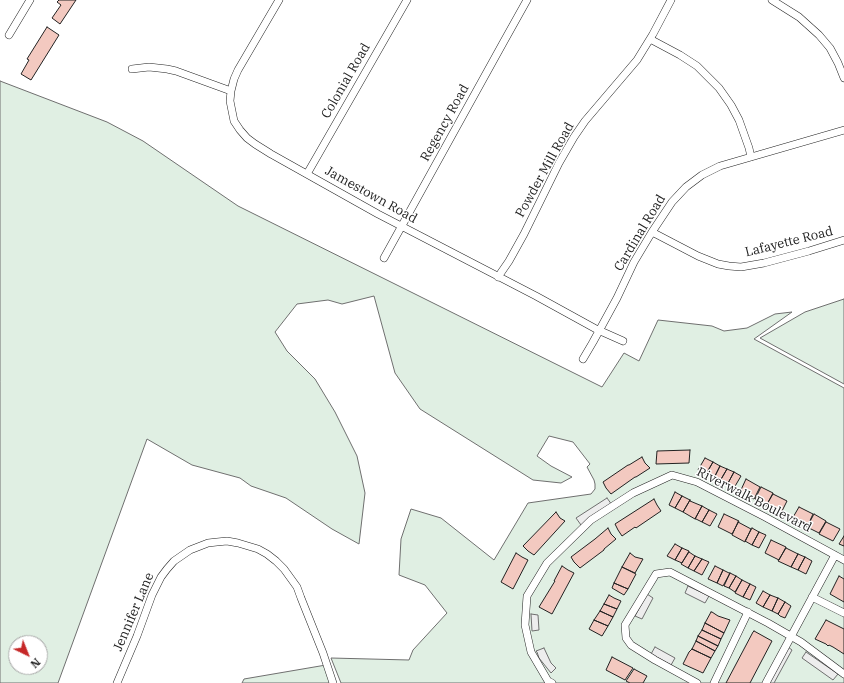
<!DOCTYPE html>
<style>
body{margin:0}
#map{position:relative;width:844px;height:683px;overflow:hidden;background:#fff;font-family:"IBM Plex Serif",serif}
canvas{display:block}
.north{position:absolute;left:8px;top:635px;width:40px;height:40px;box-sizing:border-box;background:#fff;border:1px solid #a7a7a7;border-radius:50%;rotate:137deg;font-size:11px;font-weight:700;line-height:16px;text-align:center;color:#222}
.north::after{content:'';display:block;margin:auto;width:14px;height:18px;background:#c62828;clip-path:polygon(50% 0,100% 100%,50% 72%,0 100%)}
</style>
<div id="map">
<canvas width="844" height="683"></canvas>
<div class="north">N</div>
</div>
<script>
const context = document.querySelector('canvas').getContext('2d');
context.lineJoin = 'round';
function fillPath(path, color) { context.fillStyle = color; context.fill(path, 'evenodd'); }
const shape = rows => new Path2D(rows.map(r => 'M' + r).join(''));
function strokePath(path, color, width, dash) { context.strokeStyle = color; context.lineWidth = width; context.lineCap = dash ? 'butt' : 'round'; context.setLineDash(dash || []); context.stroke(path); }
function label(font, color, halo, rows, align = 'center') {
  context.font = font + ' "IBM Plex Serif",serif'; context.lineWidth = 3; context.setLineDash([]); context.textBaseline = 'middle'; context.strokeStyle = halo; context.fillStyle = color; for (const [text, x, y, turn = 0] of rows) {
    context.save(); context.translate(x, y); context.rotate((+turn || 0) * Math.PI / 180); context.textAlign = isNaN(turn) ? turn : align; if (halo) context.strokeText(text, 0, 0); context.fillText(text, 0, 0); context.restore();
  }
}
const green = shape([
 [0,81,107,122,143,141,238,206,602,387,624,353,639,361,658,320,712,326,724,331,747,328,775,314,792,312,754,339,844,388,844,683,341,683,331,658,409,660,413,650,447,613,425,585,399,575,401,539,411,509,441,518,494,560,528,503,591,494,595,489,595,484,594,480,587,467,590,464,573,442,549,436,537,456,551,466,572,477,561,483,533,480,420,409,395,373,374,296,342,304,328,300,297,304,275,332,287,351,315,379,335,412,357,456,365,493,359,544,332,529,286,498,251,486,240,478,192,465,147,439,58,683,0,683,0,81],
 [16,643,40,643,40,667,16,667,16,643],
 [844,299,844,384,760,338,805,312,844,299],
 [326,665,335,683,242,683,244,679,326,665]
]);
fillPath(green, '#e0efe3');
strokePath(green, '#6f6f6f', 1);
const parking = shape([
 [607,498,612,505,581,525,576,518,607,498],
 [688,586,709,596,705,603,685,593,688,586],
 [647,594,653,598,642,619,635,616,647,594],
 [531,614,538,615,539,630,532,631,531,614],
 [655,647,675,658,671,665,651,654,655,647],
 [788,647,792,650,774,683,769,683,788,647],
 [544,648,551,663,556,668,551,673,539,658,537,652,536,651,544,648],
 [806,652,838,674,833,680,802,658,806,652]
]);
fillPath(parking, '#ededed');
strokePath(parking, '#6f6f6f', 1);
const building = shape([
 [59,0,76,0,60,24,52,18,61,5,57,2,59,0],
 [47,27,59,35,31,80,21,74,29,60,27,59,47,27],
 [690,450,689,463,656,464,657,451,690,450],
 [642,457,645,463,650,468,636,477,635,477,611,494,606,488,603,482,628,465,629,465,642,457],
 [705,458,713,462,706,474,698,470,705,458],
 [713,462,720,466,714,478,706,474,713,462],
 [720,466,727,469,720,481,719,481,714,478,720,466],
 [727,469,734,472,727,485,720,481,727,469],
 [734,472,741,476,734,488,727,485,734,472],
 [746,479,760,487,754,499,740,492,746,479],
 [761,487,773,493,766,506,755,499,761,487],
 [675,492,682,496,675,508,669,505,675,492],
 [773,494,787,501,781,513,766,506,773,494],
 [682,496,690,500,683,512,675,508,682,496],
 [654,499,657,505,661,511,636,528,635,527,622,536,618,530,615,524,654,499],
 [690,500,690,501,702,506,695,519,683,512,690,500],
 [702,506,709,510,702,522,696,519,695,519,702,506],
 [799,507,813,514,807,527,792,519,799,507],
 [709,510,717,514,710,526,702,522,709,510],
 [556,512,560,518,565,521,534,555,528,551,523,546,556,512],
 [724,514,739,521,732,534,718,527,724,514],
 [814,514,826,521,819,533,807,527,814,514],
 [738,522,751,529,745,542,732,535,738,522],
 [826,522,840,529,833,541,819,534,826,522],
 [608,528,611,534,616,539,604,549,604,550,580,568,574,562,571,557,595,539,608,528],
 [752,528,759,532,752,545,745,541,752,528],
 [759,532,766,535,759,548,752,545,759,532],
 [844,536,844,546,839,544,844,536],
 [771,540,786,547,779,560,765,553,771,540],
 [675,544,682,548,675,560,667,556,675,544],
 [682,548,689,551,682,563,675,560,682,548],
 [786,548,798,554,791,567,778,561,786,548],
 [689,552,695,556,688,568,681,564,689,552],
 [516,553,522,557,528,560,513,589,501,582,516,553],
 [630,553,635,557,643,559,635,573,622,567,630,553],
 [798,554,805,557,798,570,791,567,798,554],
 [695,556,702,559,694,571,688,568,695,556],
 [805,557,812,561,806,574,798,570,805,557],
 [702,559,709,562,702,575,694,571,702,559],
 [562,566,568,570,574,573,552,614,539,607,555,581,554,581,562,566],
 [715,566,723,570,717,583,708,579,715,566],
 [622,567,636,574,628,589,614,583,622,567],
 [723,570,729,573,730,573,723,586,717,583,723,570],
 [730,573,736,576,729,588,724,586,730,573],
 [736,576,742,580,735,592,729,588,736,576],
 [839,576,844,579,844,602,830,594,839,576],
 [742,580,750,584,743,597,735,593,742,580],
 [614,583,628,589,624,595,612,588,614,583],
 [750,584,756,587,750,600,743,597,750,584],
 [763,591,770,595,763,607,756,603,763,591],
 [609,595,614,598,621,601,617,609,604,604,609,595],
 [770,595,778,598,772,611,763,607,770,595],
 [778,598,785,602,778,614,772,611,778,598],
 [785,602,791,606,785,618,780,616,778,614,785,602],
 [604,604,617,609,613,617,600,611,604,604],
 [600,611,613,617,608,626,594,620,600,611],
 [711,612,712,612,718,616,730,620,724,633,705,623,711,612],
 [594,620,608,626,602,636,589,629,594,620],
 [826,620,844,629,844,654,833,647,829,645,828,646,826,644,815,639,826,620],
 [705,623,724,633,721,639,702,630,705,623],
 [702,630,721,639,718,646,698,636,702,630],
 [754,631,772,641,750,683,726,683,753,632,754,631],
 [698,636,718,646,715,651,696,641,698,636],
 [696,641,715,651,711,658,692,649,696,641],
 [692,649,711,658,703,673,683,664,689,652,692,649],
 [612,657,633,668,625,680,606,670,612,657],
 [634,669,647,676,643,683,630,683,626,681,634,669]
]);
fillPath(building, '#f3c9c0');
strokePath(building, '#222', 1);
const street = shape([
 [279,0,238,70,234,79,231,91,230,101,234,121,240,130,247,138,255,144,271,154,378,214,536,296,596,329,623,341],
 [772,0,799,17,819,35,830,48,838,63,844,78],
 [9,35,30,0],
 [650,39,680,55,697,66,719,88,731,105,739,120,749,148,751,157],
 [132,69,149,67,167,69,176,71,231,91],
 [307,174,407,0],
 [652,232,698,256,718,264,729,266,741,267,764,263,809,251,844,240],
 [384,258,503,43,527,0],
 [498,277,509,261,524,234,559,163,574,137,585,121,637,60,653,34,671,0],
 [583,359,593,342,617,298,634,262,652,232,672,202,686,187,702,175,720,166,844,130],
 [812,597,844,613],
 [117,683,137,636,152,595,161,577,167,569,174,561,190,550,208,543,217,542,227,541,238,543,258,549,267,554,276,561,284,569,297,587,301,598,323,653,333,683],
 [552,683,548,681,531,652,525,625,527,596,547,563,591,520,633,493,672,475,697,482,765,517,844,560],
 [697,683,655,660,631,645,626,638,625,625,656,574,670,572,768,623,801,642,844,674],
 [714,683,748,612],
 [766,683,835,555]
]);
strokePath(street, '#222', 8);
strokePath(street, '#fff', 7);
label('13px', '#222', '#fff', [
 ["Colonial Road",346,81,-60],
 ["Regency Road",445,123,-61],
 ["Powder Mill Road",545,170,-61],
 ["Jamestown Road",371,195,29],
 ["Cardinal Road",640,233,-59],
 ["Lafayette Road",789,242,-14],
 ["Riverwalk Boulevard",754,500,27],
 ["Jennifer Lane",134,612,-67]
]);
</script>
